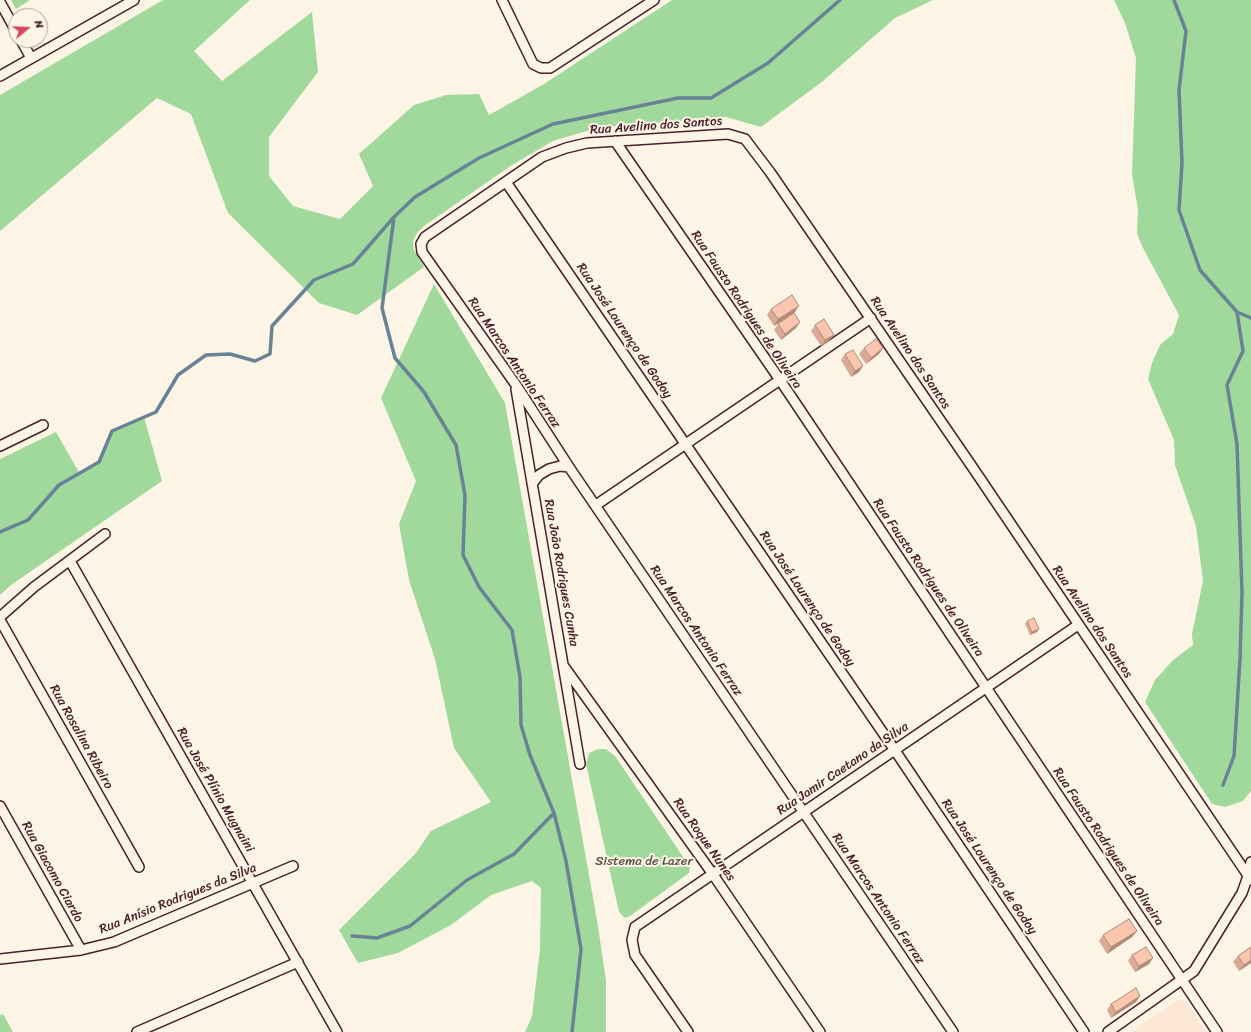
<!DOCTYPE html>
<meta charset="utf-8">
<style>
body{margin:0}
#map{position:relative;width:1251px;height:1032px;overflow:hidden;background:#fcf5e5;font-family:Sriracha,sans-serif}
canvas{display:block}
.north{position:absolute;left:8px;top:8px;width:40px;height:40px;box-sizing:border-box;background:#fcf5e5;border:1px solid #b59f9b;border-radius:50%;rotate:71deg;font-size:11px;font-weight:700;line-height:16px;text-align:center;color:#4a1f2b}
.north::after{content:'';display:block;margin:auto;width:14px;height:18px;background:#d1495b;clip-path:polygon(50% 0,100% 100%,50% 72%,0 100%)}
</style>
<div id="map">
<canvas width="1251" height="1032"></canvas>
<div class="north">N</div>
</div>
<script>
const context = document.querySelector('canvas').getContext('2d');
context.lineJoin = 'round';
function fillPath(path, color) { context.fillStyle = color; context.fill(path, 'evenodd'); }
const shape = rows => new Path2D(rows.map(r => 'M' + r).join(''));
function strokePath(path, color, width, dash) { context.strokeStyle = color; context.lineWidth = width; context.lineCap = dash ? 'butt' : 'round'; context.setLineDash(dash || []); context.stroke(path); }
function label(font, color, halo, rows, align = 'center') {
  context.font = font + ' Sriracha,sans-serif'; context.lineWidth = 4; context.setLineDash([]); context.textBaseline = 'middle'; context.strokeStyle = halo; context.fillStyle = color; for (const [text, x, y, turn = 0] of rows) {
    context.save(); context.translate(x, y); context.rotate((+turn || 0) * Math.PI / 180); context.textAlign = isNaN(turn) ? turn : align; if (halo) context.strokeText(text, 0, 0); context.fillText(text, 0, 0); context.restore();
  }
}
fillPath(shape([
 [1178,1000,1186,1001,1206,1032,1131,1032]
]), '#fce7d4');
fillPath(shape([
 [11,0,30,0,16,9],
 [163,0,250,0,194,51,222,81,312,12,318,72,269,137,269,176,293,206,340,219,373,186,359,154,414,105,446,95,479,94,489,115,544,84,672,0,933,0,895,18,823,81,761,127,726,117,597,128,553,141,512,165,424,226,417,233,413,241,414,250,424,267,357,315,319,303,228,213,191,114,157,98,0,231,0,95],
 [1114,0,1251,0,1251,791,1243,801,1225,807,1212,804,1145,702,1155,680,1173,660,1193,645,1192,634,1203,581,1196,526,1175,465,1174,440,1148,379,1152,363,1160,345,1173,334,1179,315,1143,248,1137,234,1138,209,1132,175,1136,58,1125,23],
 [434,284,505,403,597,920,606,980,606,1032,525,1032,532,1016,540,949,541,888,532,881,491,895,451,925,398,953,358,963,339,930,416,853,431,831,491,802,454,748,435,659,409,580,399,524,416,481,381,398],
 [144,417,162,481,11,585,0,595,0,459,56,432,80,474,99,462,112,431],
 [598,749,606,749,615,756,690,867,689,873,630,916,625,918,619,912,586,764,589,753],
 [3,1014,13,1032,0,1032,0,1015]
]), '#a1d99d');
strokePath(shape([
 [1174,0,1186,31,1179,90,1182,163,1179,210,1200,270,1237,312,1243,351,1227,385,1237,444,1242,593,1240,659,1234,756,1223,785],
 [394,217,382,308,395,358,424,392,456,445,465,495,463,555,479,587,512,630,520,677,521,725,530,755,554,813,566,861,581,949,572,1032],
 [1237,312,1251,318],
 [0,532,28,520,59,485,99,462,112,431,156,412,178,375,206,355,230,354,255,361,270,354,272,326,314,280,353,264,394,217,415,197,479,158,553,124,678,98,711,98,768,63,840,0],
 [352,936,377,938,410,926,467,880,514,854,554,813]
]), '#698396', 3.5);
const minor = shape([
 [502,0,533,64,541,68,550,68,654,0],
 [0,2,16,31],
 [21,40,31,58],
 [0,76,134,0],
 [615,141,780,380,1217,1032],
 [506,182,894,749,1084,1032],
 [516,389,580,764],
 [0,446,43,425],
 [532,484,539,475,549,469,560,466,569,467],
 [596,505,871,318],
 [70,561,337,1032],
 [0,617,34,587,105,534],
 [0,620,139,867],
 [563,665,712,873,820,1032],
 [0,806,81,950],
 [0,959,81,950,114,942,293,866],
 [137,1032,298,962],
 [688,1032,635,955,632,940,635,927,1078,625],
 [953,1032,569,467,516,385,422,252,421,244,425,237,542,157,566,148,587,143,728,134,745,139,770,172,973,468,1251,880],
 [1108,1032,1194,971,1242,893,1248,876,1251,862]
]);
strokePath(minor, '#4a1f2b', 12);
strokePath(minor, '#fcf5e5', 9);
fillPath(shape([
 [771,309,795,312,774,326,767,315],
 [778,324,796,328,781,340,774,330],
 [815,325,829,341,821,346,811,331],
 [864,348,879,354,866,364,859,354],
 [845,354,863,366,859,372,851,377,841,360],
 [1027,621,1037,632,1030,635,1025,624],
 [1137,931,1132,937,1107,954,1099,941,1103,935],
 [1251,947,1251,963,1239,971,1233,962,1238,956],
 [1132,955,1149,964,1135,972,1128,961],
 [1140,996,1136,1002,1111,1018,1107,1010,1111,1004]
]), '#d9aa96');
fillPath(shape([
 [799,306,795,312,774,326,778,319],
 [800,322,796,328,781,340,785,334],
 [834,335,829,341,821,346,825,340],
 [883,348,879,354,866,364,871,358],
 [863,366,859,372,851,377,855,371],
 [1039,629,1037,632,1030,635,1032,632],
 [1137,931,1132,937,1107,954,1111,947],
 [1153,958,1149,964,1135,972,1139,966],
 [1251,960,1251,963,1239,971,1244,965],
 [1140,996,1136,1002,1111,1018,1116,1012]
]), '#b08b7a');
const building = shape([
 [792,295,799,306,778,319,771,309,792,295],
 [794,313,800,322,785,334,778,324,794,313],
 [824,319,834,335,825,340,815,325,824,319],
 [876,339,883,348,871,358,864,348,876,339],
 [853,350,863,366,855,371,845,354,853,350],
 [1034,618,1039,629,1032,632,1027,621,1034,618],
 [1129,919,1137,931,1111,947,1103,935,1129,919],
 [1146,947,1153,958,1139,966,1132,955,1146,947],
 [1251,947,1251,960,1244,965,1238,956,1251,947],
 [1136,988,1140,996,1116,1012,1111,1004,1136,988]
]);
fillPath(building, '#fcc6ae');
strokePath(building, '#b08b7a', 1);
label('13px', '#4a1f2b', '#fcf5e5', [
 ["Rua Avelino dos Santos",656,126,-4],
 ["Rua Fausto Rodrigues de Oliveira",746,310,56],
 ["Rua José Lourenço de Godoy",624,331,56],
 ["Rua Avelino dos Santos",910,353,56],
 ["Rua Marcos Antonio Ferraz",514,363,56],
 ["Rua João Rodrigues Cunha",561,573,80],
 ["Rua Fausto Rodrigues de Oliveira",928,578,56],
 ["Rua José Lourenço de Godoy",807,599,56],
 ["Rua Avelino dos Santos",1092,622,56],
 ["Rua Marcos Antonio Ferraz",696,631,56],
 ["Rua Rosalina Ribeiro",81,737,61],
 ["Rua Jamir Caetano da Silva",843,769,-34],
 ["Rua José Plínio Mugnaini",215,790,60],
 ["Rua Roque Nunes",704,840,55],
 ["Rua Fausto Rodrigues de Oliveira",1108,847,56],
 ["Rua José Lourenço de Godoy",989,867,56],
 ["Rua Giacomo Ciardo",52,872,61],
 ["Rua Anísio Rodrigues da Silva",178,899,-22],
 ["Rua Marcos Antonio Ferraz",878,899,56]
]);
label('13px', '#604e48', '#fcf5e5', [
 ["Sistema de Lazer",644,862]
]);
</script>
